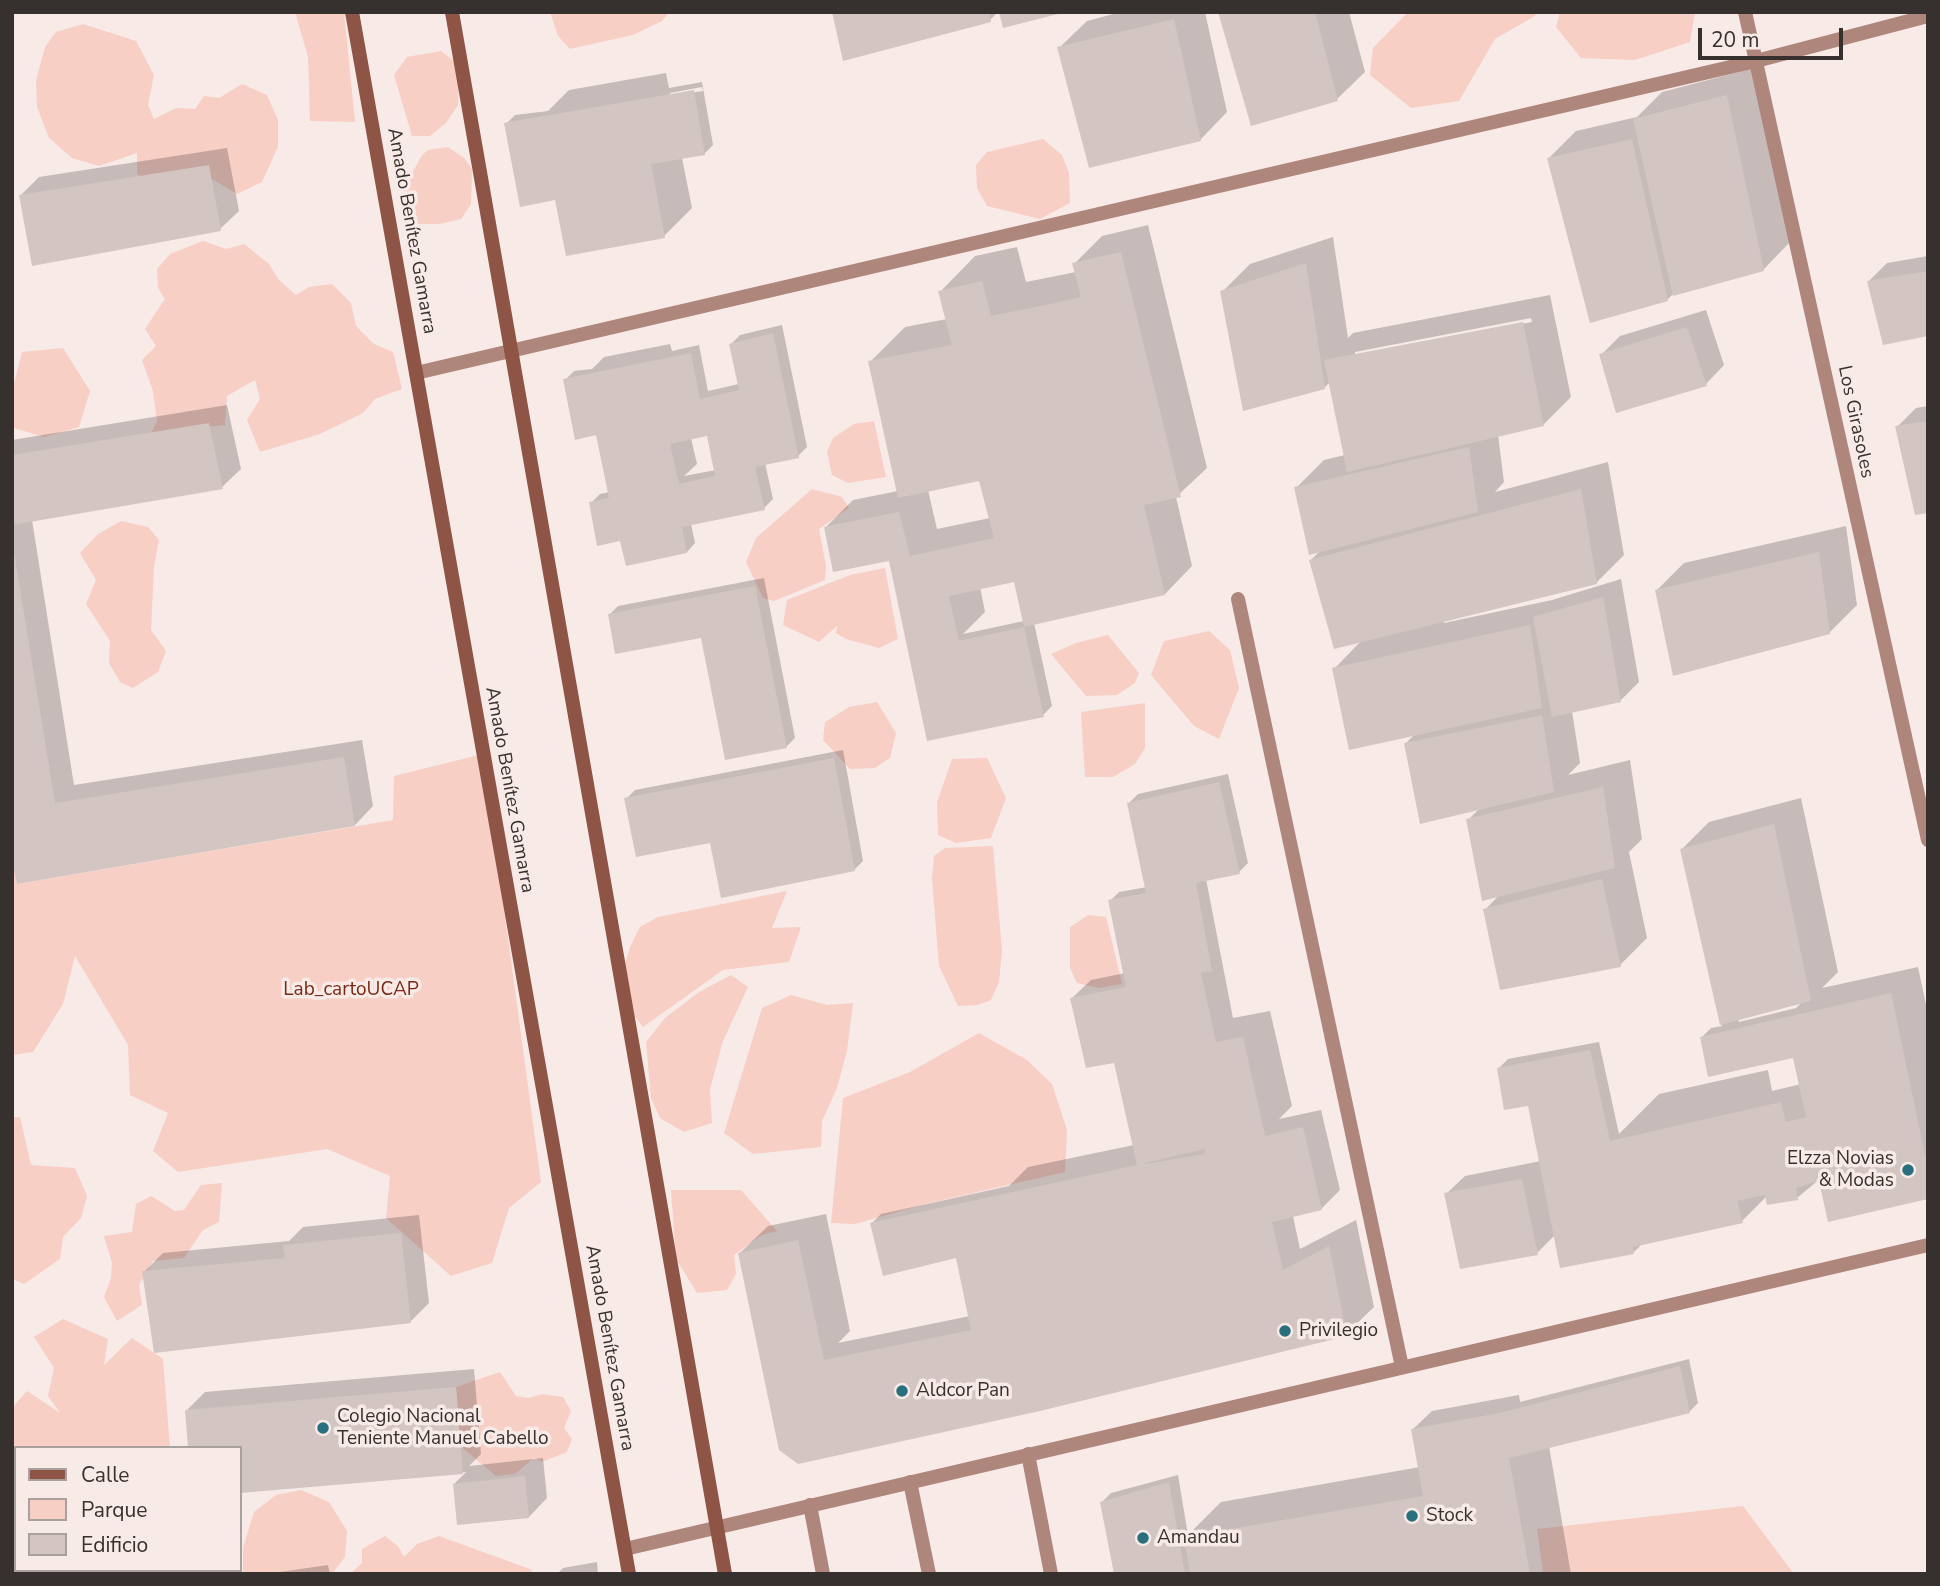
<!DOCTYPE html>
<meta charset="utf-8">
<style>
body{margin:0}
#map{position:relative;width:1940px;height:1586px;overflow:hidden;background:#f8eae7;font-family:"Nunito Sans",sans-serif}
canvas{display:block}
.frame{position:absolute;inset:0;border:14px solid #36312f;pointer-events:none}
.legend{position:absolute;left:14px;top:1446px;width:228px;height:126px;box-sizing:border-box;background:#f8eae7;border:2px solid #aaa09d;margin:0;padding:9px 12px;list-style:none;font-size:21px;color:#36312f}
.legend li{display:flex;align-items:center;gap:14px;height:35px}
.legend b{width:35px;border:2px solid #aaa09d}
.scale{position:absolute;left:1698px;top:28px;width:145px;height:32px;box-sizing:border-box;border:4px solid #36312f;border-top:0;padding-left:9px;font-size:21px;line-height:24px;white-space:nowrap;color:#36312f;-webkit-text-stroke:5px #f8eae7;paint-order:stroke}
</style>
<div id="map">
<canvas width="1940" height="1586"></canvas>
<div class="frame"></div>
<ul class="legend">
<li><b style="height:9px;background:#8e5445"></b>Calle</li>
<li><b style="height:19px;background:#f7cfc5"></b>Parque</li>
<li><b style="height:19px;background:#d2c5c2"></b>Edificio</li>
</ul>
<div class="scale">20 m</div>
</div>
<script>
const context = document.querySelector('canvas').getContext('2d');
context.lineJoin = 'round';
function fillPath(path, color) { context.fillStyle = color; context.fill(path, 'evenodd'); }
const shape = rows => new Path2D(rows.map(r => 'M' + r).join(''));
function strokePath(path, color, width, dash) { context.strokeStyle = color; context.lineWidth = width; context.lineCap = dash ? 'butt' : 'round'; context.setLineDash(dash || []); context.stroke(path); }
function label(font, color, halo, rows, align = 'center') {
  context.font = font + ' "Nunito Sans",sans-serif'; context.lineWidth = 7; context.setLineDash([]); context.textBaseline = 'middle'; context.strokeStyle = halo; context.fillStyle = color; for (const [text, x, y, turn = 0] of rows) {
    context.save(); context.translate(x, y); context.rotate((+turn || 0) * Math.PI / 180); context.textAlign = isNaN(turn) ? turn : align; if (halo) context.strokeText(text, 0, 0); context.fillText(text, 0, 0); context.restore();
  }
}
fillPath(shape([
 [295,12,344,12,355,122,310,121,308,57],
 [550,12,670,12,662,21,633,35,570,49,558,36],
 [1408,12,1536,12,1535,16,1495,39,1459,101,1411,108,1370,75,1373,48],
 [1560,12,1695,12,1690,42,1635,60,1581,58,1556,27],
 [83,24,136,41,154,75,148,105,154,119,176,108,195,109,204,96,219,98,242,84,267,95,278,120,278,147,262,182,237,194,210,178,157,189,137,174,137,153,99,166,72,158,49,138,37,107,36,81,45,47,56,32],
 [441,51,453,60,459,74,458,105,446,123,430,136,412,136,394,75,407,57],
 [1043,139,1062,155,1069,173,1070,203,1040,219,987,206,977,188,976,165,987,152],
 [448,147,464,158,472,169,471,204,461,219,440,224,410,224,403,208,402,192,422,155,428,150],
 [203,241,226,249,244,244,269,264,279,280,296,295,309,287,332,284,351,303,356,326,374,344,393,352,402,389,375,399,363,413,320,434,260,452,247,420,260,399,255,380,227,396,225,425,151,433,157,421,153,391,142,360,156,346,145,329,165,299,158,288,157,269,170,254],
 [63,348,90,391,79,427,44,437,14,428,13,388,22,352],
 [874,421,886,477,848,483,832,475,827,452,833,438,854,424],
 [812,489,842,497,849,508,819,529,826,566,825,580,774,601,763,598,746,562,756,538],
 [121,521,148,527,159,540,154,566,151,630,166,651,158,672,133,688,120,682,109,663,110,641,86,604,96,580,80,553,98,534],
 [885,568,898,639,879,648,846,639,836,633,837,626,819,642,783,625,787,600,850,575],
 [1209,631,1230,650,1239,688,1219,739,1194,726,1151,675,1164,641],
 [1108,635,1139,673,1135,683,1117,695,1086,696,1051,654,1076,643],
 [877,702,896,733,890,758,875,768,850,769,823,740,825,722,849,707],
 [1145,703,1145,748,1135,764,1113,777,1085,777,1081,712],
 [483,754,541,1182,509,1208,492,1263,451,1276,386,1218,390,1176,327,1149,178,1172,153,1151,168,1113,130,1095,128,1045,75,956,63,1004,33,1052,12,1055,12,860,17,884,393,820,394,776],
 [987,758,1006,798,991,838,956,843,938,835,937,802,952,759],
 [993,846,1002,951,999,982,991,1000,978,1005,958,1006,939,966,932,879,934,856,945,848],
 [787,891,772,928,801,927,789,962,723,970,643,1027,631,1011,625,964,630,947,640,927,658,917],
 [1088,915,1106,917,1122,984,1099,988,1077,983,1070,968,1070,927],
 [731,975,748,987,723,1041,710,1089,712,1123,684,1132,660,1118,651,1098,646,1042,665,1018,699,992],
 [791,995,827,1005,853,1003,847,1051,837,1088,822,1121,821,1147,753,1154,724,1133,762,1008],
 [979,1033,1027,1060,1052,1084,1067,1130,1065,1172,925,1204,855,1224,831,1223,843,1098,910,1072],
 [12,1117,20,1117,31,1165,75,1168,87,1196,81,1218,63,1237,60,1259,24,1284,12,1279],
 [222,1183,219,1222,203,1230,184,1258,153,1261,139,1285,142,1305,117,1321,104,1297,111,1278,112,1263,104,1236,132,1232,136,1204,151,1196,175,1211,184,1210,201,1185],
 [671,1190,741,1190,777,1231,762,1235,734,1255,736,1274,727,1290,697,1293,676,1259],
 [63,1319,108,1339,104,1365,132,1338,163,1359,170,1448,16,1448,16,1547,12,1546,12,1408,27,1391,60,1413,48,1396,54,1368,34,1337],
 [500,1372,516,1396,529,1398,542,1394,563,1397,571,1411,564,1428,572,1439,567,1452,542,1462,534,1458,515,1474,496,1476,460,1446,456,1387],
 [301,1490,329,1502,347,1531,345,1557,332,1574,247,1574,243,1571,243,1548,254,1512,276,1495],
 [1743,1506,1794,1574,1543,1574,1537,1529],
 [385,1536,398,1546,404,1557,417,1544,439,1536,530,1569,534,1574,350,1574,362,1563,362,1549]
]), '#f7cfc5');
fillPath(shape([
 [833,12,998,12,990,20],
 [1121,12,1205,12,1227,112,1200,140,1059,48,1087,21],
 [1220,12,1349,12,1365,72,1337,99],
 [1754,68,1790,242,1763,270,1673,294,1667,300,1549,158,1576,131,1637,117,1662,92],
 [666,73,669,88,702,82,713,145,704,154,682,158,692,208,664,236,556,196,506,124,515,115,548,111,569,90],
 [702,87,703,91,670,96,670,93],
 [227,148,239,211,220,229,21,195,39,177],
 [1148,225,1207,468,1176,497,1192,566,1165,594,1034,623,1052,706,1043,715,928,739,890,559,825,528,853,500,898,491,870,362,905,327,947,319,940,292,975,256,1017,247,1026,282,1076,272,1074,264,1102,236],
 [981,479,990,518,937,529,928,490],
 [1015,580,1024,621,963,634,985,612,980,587],
 [1333,237,1348,338,1353,333,1550,295,1571,397,1543,425,1498,435,1504,482,1495,492,1608,462,1624,555,1596,583,1443,620,1444,623,1552,600,1621,579,1639,682,1620,701,1572,711,1580,763,1568,775,1630,760,1642,839,1629,852,1647,938,1620,965,1485,910,1499,895,1468,820,1480,808,1406,743,1415,734,1334,669,1362,640,1311,560,1321,550,1296,488,1324,460,1345,455,1330,382,1324,388,1222,292,1250,264],
 [1531,318,1532,322,1355,355,1355,352],
 [1928,256,1928,335,1869,281,1887,263],
 [1706,310,1724,365,1706,384,1601,355,1620,336],
 [782,325,807,447,798,456,765,463,773,499,764,508,691,524,695,543,687,552,622,539,591,503,600,494,610,492,598,433,565,380,574,371,592,369,604,357,670,344,672,351,699,345,708,391,739,384,731,344,740,335],
 [709,434,716,470,684,476,697,464,691,438],
 [227,405,241,469,222,487,32,520,74,785,362,740,373,806,355,825,12,850,12,440],
 [1928,406,1928,511,1897,427,1916,408],
 [1846,526,1857,605,1829,633,1657,590,1684,563],
 [764,578,795,738,786,747,703,636,609,615,618,606],
 [843,750,863,861,854,870,711,841,626,799,635,790],
 [1228,774,1248,863,1239,872,1206,879,1233,1018,1270,1011,1292,1106,1279,1119,1321,1110,1340,1190,1321,1209,1293,1216,1300,1249,1356,1220,1374,1307,1346,1334,799,1462,740,1253,768,1226,826,1214,850,1331,838,1343,970,1316,958,1256,872,1223,881,1214,1009,1186,1028,1167,1134,1145,1116,1063,1072,998,1091,980,1125,973,1110,901,1119,892,1147,887,1129,803,1138,794],
 [1801,798,1838,972,1822,988,1918,967,1928,1014,1928,1197,1821,1178,1797,1198,1767,1196,1742,1221,1642,1244,1633,1253,1555,1235,1537,1253,1446,1194,1465,1176,1541,1161,1529,1104,1499,1068,1508,1059,1599,1042,1619,1134,1659,1094,1768,1070,1772,1091,1801,1084,1795,1054,1702,1037,1711,1028,1722,1026,1682,849,1709,822],
 [1802,1002,1796,1008,1739,1022,1738,1019],
 [419,1215,429,1303,410,1322,144,1272,163,1253,289,1241,303,1227],
 [1689,1359,1698,1403,1689,1412,1549,1446,1571,1574,1116,1574,1102,1502,1111,1493,1178,1475,1188,1535,1221,1502,1420,1467,1413,1429,1432,1411,1519,1395,1520,1402],
 [474,1369,481,1454,469,1466,543,1458,547,1498,529,1517,454,1484,466,1472,240,1491,240,1448,187,1410,205,1392],
 [12,1557,16,1557,16,1570,41,1570,42,1574,12,1574],
 [597,1562,598,1574,557,1574,563,1568],
 [328,1565,330,1574,266,1574],
 [75,1570,175,1570,176,1574,75,1574]
]), '#0003');
fillPath(shape([
 [832,12,989,12,991,22,843,61],
 [999,12,1062,12,1062,13,1003,28],
 [1218,12,1315,12,1338,101,1251,126],
 [1174,19,1201,141,1089,168,1057,47],
 [694,90,705,155,651,164,665,238,566,256,555,200,520,207,504,123],
 [1727,95,1764,271,1673,296,1633,119],
 [1632,139,1668,301,1590,323,1547,158],
 [209,165,221,231,32,266,19,195],
 [1121,252,1181,497,1144,505,1165,595,1024,627,1014,582,949,596,959,641,1024,627,1044,717,927,741,889,561,833,572,824,527,899,512,910,556,994,538,979,481,898,498,868,361,952,345,938,291,982,281,991,316,1041,306,1081,297,1072,263],
 [1306,263,1325,389,1243,411,1220,291],
 [1928,271,1928,336,1883,345,1867,281],
 [1523,322,1544,426,1347,472,1324,360],
 [1687,327,1707,386,1616,413,1599,354],
 [773,333,799,458,755,467,765,510,682,527,687,553,626,566,620,541,597,546,589,502,609,498,596,435,575,440,563,379,691,353,700,399,739,390,729,344],
 [707,436,715,476,679,484,670,444],
 [1928,421,1928,513,1915,515,1895,426],
 [209,423,223,489,12,525,12,455],
 [1469,447,1478,512,1309,555,1294,487],
 [1581,489,1597,584,1334,649,1309,560],
 [12,540,55,803,344,757,355,826,17,884,12,860],
 [1819,552,1830,634,1673,676,1655,590],
 [755,586,787,748,725,760,701,638,615,654,608,614],
 [1603,597,1621,702,1552,717,1533,617],
 [1530,625,1542,708,1349,750,1332,668],
 [1542,715,1554,792,1420,824,1404,743],
 [834,758,855,871,721,898,710,843,636,857,624,798],
 [1219,782,1240,874,1196,883,1212,971,1201,973,1216,1042,1243,1037,1265,1136,1303,1127,1322,1210,1272,1222,1283,1270,1329,1246,1347,1336,1040,1411,798,1464,779,1450,738,1253,798,1240,824,1360,971,1330,956,1258,883,1276,870,1223,1137,1165,1114,1063,1086,1068,1070,998,1126,987,1108,900,1146,893,1127,803],
 [1205,1149,1205,1154,1145,1164,1145,1163],
 [1603,787,1615,868,1482,901,1466,819],
 [1774,824,1811,1001,1720,1025,1680,849],
 [1602,879,1621,967,1500,990,1483,909],
 [1891,993,1928,1169,1928,1199,1828,1222,1819,1181,1796,1188,1798,1200,1767,1205,1765,1195,1737,1201,1743,1223,1633,1247,1634,1254,1560,1268,1528,1106,1504,1110,1497,1068,1590,1050,1610,1141,1781,1102,1786,1122,1806,1117,1793,1058,1708,1077,1700,1037],
 [1522,1179,1538,1255,1460,1269,1444,1193],
 [401,1233,411,1323,154,1353,142,1271,285,1258,283,1245],
 [1680,1366,1690,1413,1509,1458,1530,1574,1190,1574,1184,1537,1423,1496,1411,1429,1500,1413],
 [456,1387,463,1474,240,1493,240,1448,188,1448,185,1410],
 [525,1476,529,1518,457,1525,453,1484],
 [1169,1482,1185,1574,1114,1574,1100,1502],
 [73,1570,154,1570,155,1574,74,1574]
]), '#d2c5c2');
strokePath(shape([
 [1028,1454,1051,1574],
 [910,1482,929,1574],
 [810,1505,823,1574]
]), '#af867b', 14);
strokePath(shape([
 [1745,12,1928,840],
 [416,373,1756,61,1928,16],
 [1238,599,1402,1367],
 [625,1549,1928,1245]
]), '#af867b', 14);
strokePath(shape([
 [352,12,629,1574],
 [452,12,725,1574]
]), '#8e5445', 14);
for (const [x, y, r, color] of [
 [1908,1170,7,"#2a6f7e"],
 [1285,1331,7,"#2a6f7e"],
 [902,1391,7,"#2a6f7e"],
 [323,1428,7,"#2a6f7e"],
 [1412,1516,7,"#2a6f7e"],
 [1143,1538,7,"#2a6f7e"]
]) { const dot = new Path2D(); dot.arc(x, y, r, 0, 2 * Math.PI); context.fillStyle = color; context.fill(dot); strokePath(dot, '#f8eae7', 2.5); }
label('19px', '#36312f', '#f8eae7', [
 ["Amado Benítez Gamarra",411,231,80],
 ["Los Girasoles",1855,422,78],
 ["Amado Benítez Gamarra",509,790,80],
 ["Amado Benítez Gamarra",609,1348,80]
]);
label('19px', '#7a2813', '#f8eae7', [
 ["Lab_cartoUCAP",351,990]
]);
label('19px', '#36312f', '#f8eae7', [
 ["Elzza Novias",1894,1159,"right"],
 ["& Modas",1894,1181,"right"],
 ["Privilegio",1299,1331],
 ["Aldcor Pan",916,1391],
 ["Colegio Nacional",337,1417],
 ["Teniente Manuel Cabello",337,1439],
 ["Stock",1426,1516],
 ["Amandau",1157,1538]
], 'left');
</script>
